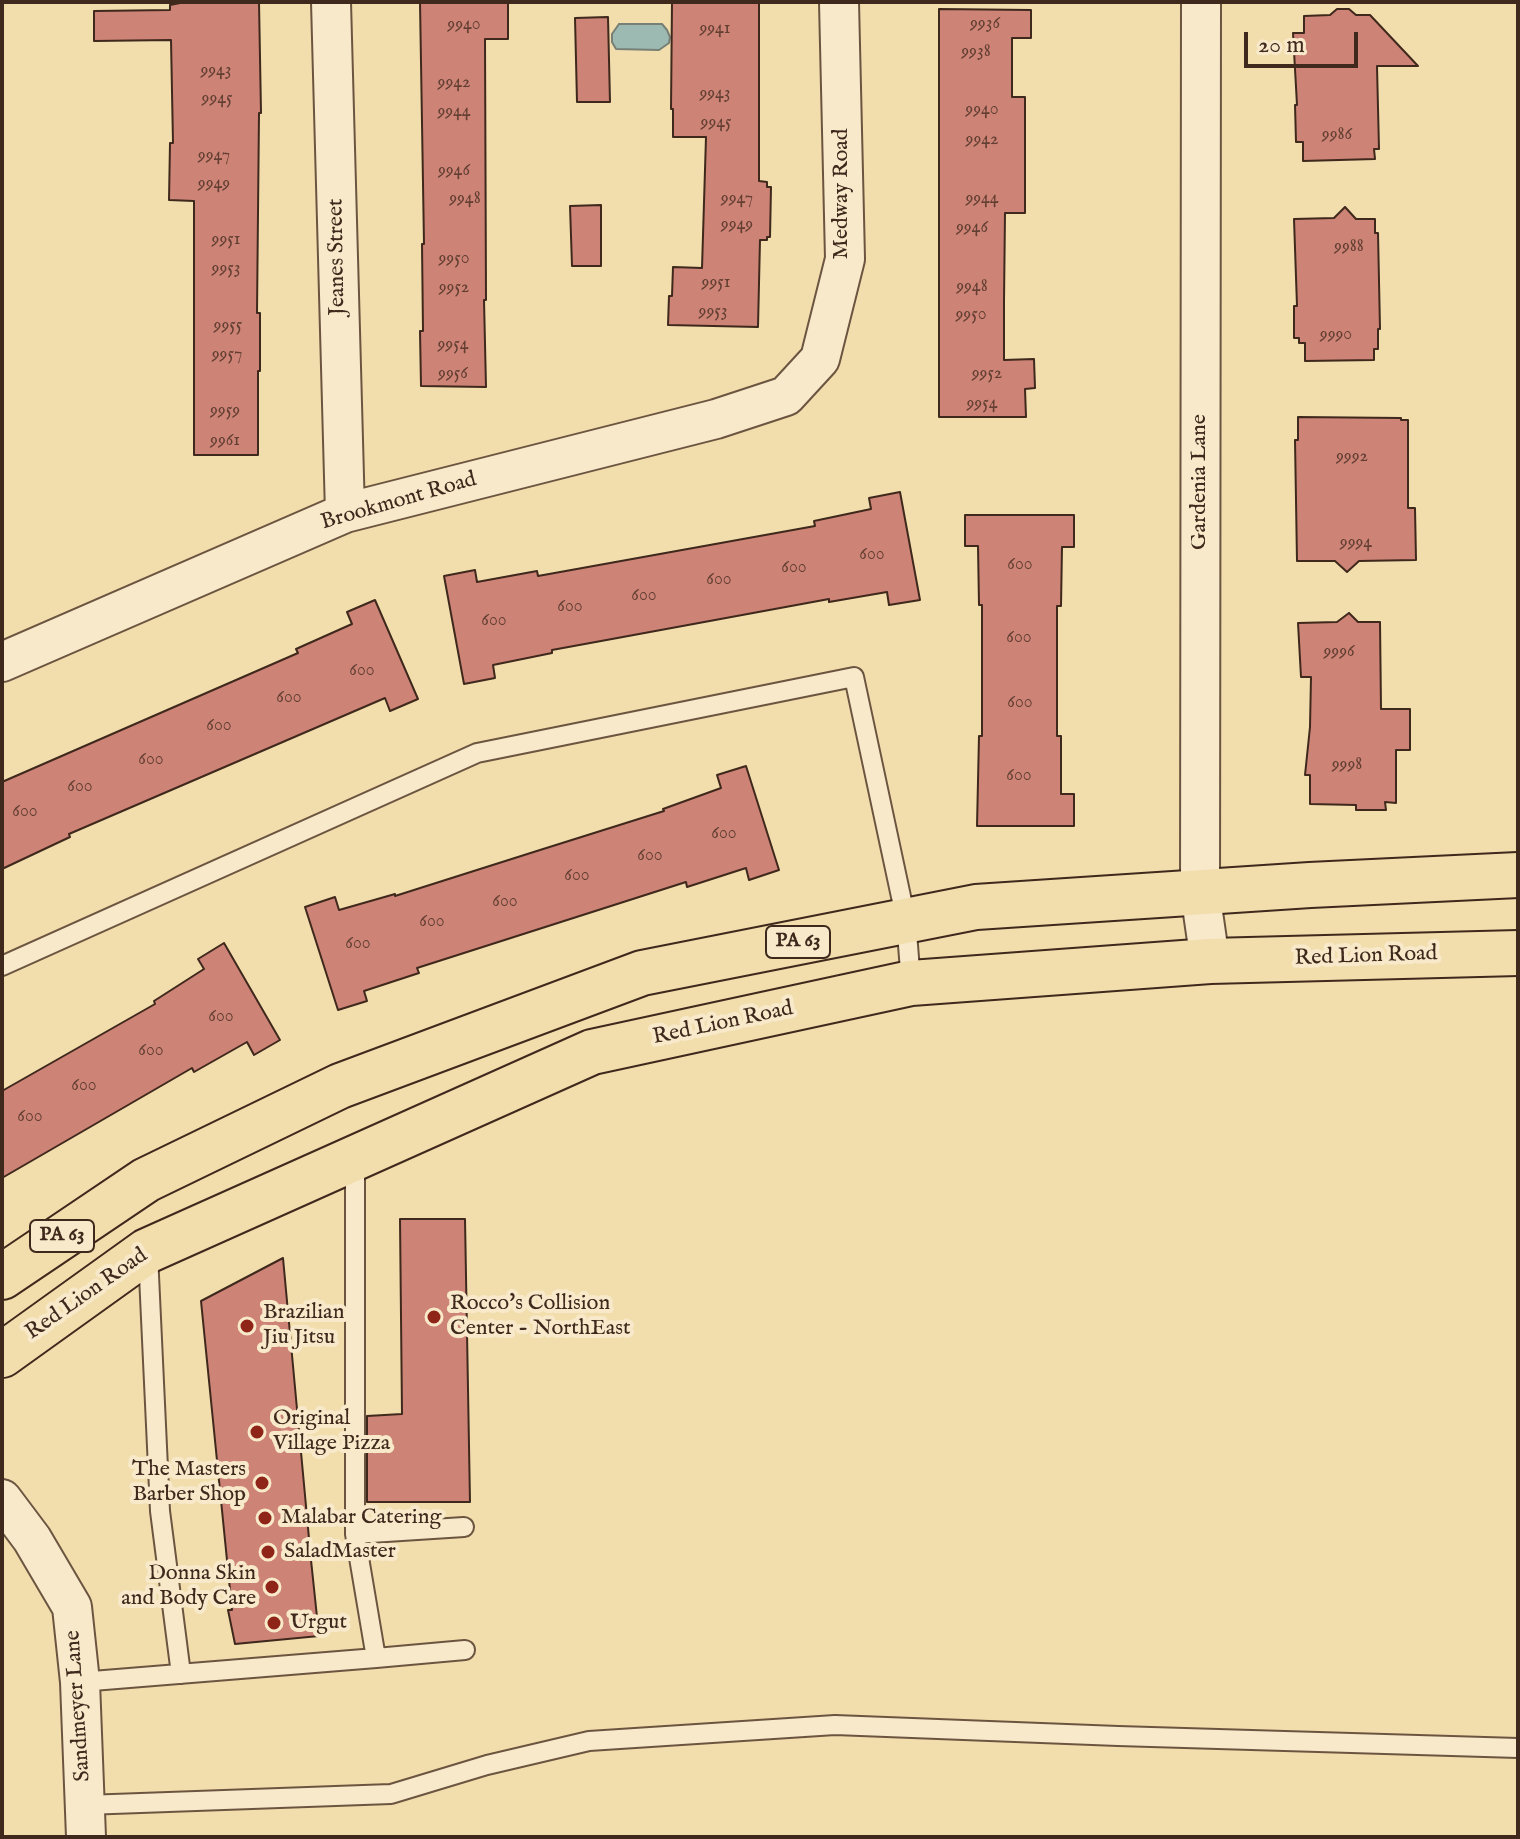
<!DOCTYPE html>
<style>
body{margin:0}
#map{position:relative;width:1520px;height:1839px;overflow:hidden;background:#f2ddad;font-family:"IM FELL English",serif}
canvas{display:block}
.frame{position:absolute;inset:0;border:4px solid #3f281c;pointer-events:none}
.scale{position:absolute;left:1244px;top:32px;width:114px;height:36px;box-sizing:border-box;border:4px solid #3f281c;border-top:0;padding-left:10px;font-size:24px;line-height:28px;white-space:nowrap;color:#3f281c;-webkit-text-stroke:6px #f7e9ca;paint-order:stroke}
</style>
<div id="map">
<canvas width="1520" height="1839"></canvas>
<div class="frame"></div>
<div class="scale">20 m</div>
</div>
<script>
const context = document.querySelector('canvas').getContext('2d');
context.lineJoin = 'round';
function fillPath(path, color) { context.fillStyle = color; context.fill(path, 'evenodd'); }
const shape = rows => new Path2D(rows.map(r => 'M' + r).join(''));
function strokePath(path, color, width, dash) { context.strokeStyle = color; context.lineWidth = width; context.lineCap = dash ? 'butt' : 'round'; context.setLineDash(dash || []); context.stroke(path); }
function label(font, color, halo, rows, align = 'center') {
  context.font = font + ' "IM FELL English",serif'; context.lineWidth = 8; context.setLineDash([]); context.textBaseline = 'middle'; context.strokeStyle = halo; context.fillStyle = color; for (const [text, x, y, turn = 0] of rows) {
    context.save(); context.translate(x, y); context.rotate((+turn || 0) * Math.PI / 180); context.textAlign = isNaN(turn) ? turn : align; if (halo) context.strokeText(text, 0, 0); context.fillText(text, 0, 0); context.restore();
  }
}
const water = shape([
 [619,24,662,24,667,30,670,37,669,43,659,50,616,49,612,42,612,34,619,24]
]);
fillPath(water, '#9dbab2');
strokePath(water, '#778076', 2);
const building = shape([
 [185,2,259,2,261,113,259,113,257,313,260,313,260,371,258,371,258,455,194,455,194,201,169,200,170,143,173,143,171,40,94,41,94,11,170,10,170,5,185,2],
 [420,2,508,2,508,39,485,39,486,300,484,300,486,387,421,386,420,331,423,331,422,244,424,244,420,2],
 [672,2,759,2,759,181,767,182,767,187,771,187,770,237,767,237,767,240,760,240,758,327,668,325,669,296,672,296,673,267,702,268,706,137,673,137,673,109,671,109,672,2],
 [939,9,1031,10,1031,38,1012,38,1012,97,1025,97,1025,213,1005,213,1004,301,1004,360,1034,359,1035,388,1025,389,1026,417,939,417,939,9],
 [1337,9,1349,9,1356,15,1370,15,1418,66,1377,66,1379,149,1374,149,1375,159,1303,161,1303,142,1296,142,1295,105,1297,105,1293,33,1304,33,1304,16,1330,15,1337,9],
 [608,17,610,102,577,102,575,18,608,17],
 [601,205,601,266,572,266,570,206,601,205],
 [1345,207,1356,219,1375,219,1375,233,1378,233,1380,329,1378,329,1378,349,1374,349,1374,360,1305,361,1305,343,1299,343,1299,338,1294,338,1294,306,1297,306,1294,219,1334,218,1345,207],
 [1298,417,1401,418,1401,420,1408,420,1408,508,1415,508,1416,560,1359,561,1347,572,1335,561,1297,561,1295,440,1298,440,1298,417],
 [900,492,920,600,889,605,887,592,829,602,829,599,612,639,552,650,552,653,493,665,495,678,464,684,444,576,475,570,477,582,537,571,538,576,815,526,814,521,871,509,869,498,900,492],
 [965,515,1074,515,1074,547,1062,547,1061,606,1057,606,1057,736,1061,736,1061,794,1074,794,1074,826,977,826,979,736,982,736,982,605,979,605,978,546,965,546,965,515],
 [375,600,418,699,390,711,385,698,69,834,70,837,2,869,2,782,298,653,296,649,352,624,347,612,375,600],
 [1349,613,1358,622,1380,622,1381,709,1410,709,1410,750,1396,750,1396,803,1385,802,1386,810,1356,810,1356,805,1310,804,1310,775,1305,775,1310,727,1311,677,1301,677,1298,623,1337,622,1349,613],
 [746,766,779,870,749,880,746,868,687,887,686,882,417,968,419,973,364,991,367,1001,338,1010,305,907,335,897,339,910,395,894,395,896,540,850,664,811,663,809,721,788,717,775,746,766],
 [224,943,280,1040,254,1055,247,1042,194,1072,192,1068,2,1178,2,1091,155,1004,154,1001,204,969,198,959,224,943],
 [400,1219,465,1219,470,1502,367,1502,367,1416,402,1414,400,1219],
 [283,1258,311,1560,319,1636,235,1644,228,1610,232,1610,201,1301,283,1258]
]);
fillPath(building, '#cd8376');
strokePath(building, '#3f281c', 2);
const lane = shape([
 [2,966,477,753,854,677,906,920,911,983],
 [148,1254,160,1511,181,1674],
 [355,1534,464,1527],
 [376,1658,465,1650],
 [80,1682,376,1658,355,1534,355,1160],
 [85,1805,391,1794,487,1765,589,1741,835,1725,1118,1736,1518,1748]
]);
const street = shape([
 [331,2,345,513],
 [1201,2,1200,892,1210,961],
 [2,662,345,513,716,419,786,396,820,359,845,259,839,2],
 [2,1499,32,1539,72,1607,80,1682,86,1837]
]);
const primary = shape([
 [2,1277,146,1180,340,1086,642,973,976,907,1310,885,1518,875],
 [2,1355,147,1251,592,1052,911,983,1210,961,1518,953]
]);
strokePath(lane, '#6c5540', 22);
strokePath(street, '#6c5540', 42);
strokePath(primary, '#3f281c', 48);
strokePath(lane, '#f7e9ca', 18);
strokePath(street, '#f7e9ca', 38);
strokePath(primary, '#f2ddad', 44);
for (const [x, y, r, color] of [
 [434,1317,8,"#8f2418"],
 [247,1326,8,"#8f2418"],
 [257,1432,8,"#8f2418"],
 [262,1483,8,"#8f2418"],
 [265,1518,8,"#8f2418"],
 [268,1552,8,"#8f2418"],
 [272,1587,8,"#8f2418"],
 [274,1623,8,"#8f2418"]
]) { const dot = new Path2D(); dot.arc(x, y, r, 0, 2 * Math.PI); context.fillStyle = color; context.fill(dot); strokePath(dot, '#f7e9ca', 3); }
label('18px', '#623f32', null, [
 ["9936",985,24],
 ["9940",464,25],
 ["9941",715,29],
 ["9938",976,52],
 ["9943",216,71],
 ["9942",454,83],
 ["9943",715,94],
 ["9945",217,99],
 ["9940",982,110],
 ["9944",454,112],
 ["9945",716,123],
 ["9986",1337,135],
 ["9942",982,140],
 ["9947",214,156],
 ["9946",454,171],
 ["9949",214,184],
 ["9948",465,199],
 ["9947",737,199],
 ["9944",982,199],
 ["9949",737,225],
 ["9946",972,228],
 ["9951",226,240],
 ["9988",1349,247],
 ["9950",454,259],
 ["9953",226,269],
 ["9951",716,283],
 ["9948",972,287],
 ["9952",454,288],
 ["9953",713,312],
 ["9950",971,315],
 ["9955",228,326],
 ["9990",1336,335],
 ["9954",453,345],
 ["9957",227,355],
 ["9956",453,374],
 ["9952",987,374],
 ["9954",982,404],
 ["9959",225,411],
 ["9961",225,441],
 ["9992",1352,457],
 ["9994",1356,543],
 ["600",872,555],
 ["600",1020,565],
 ["600",794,568],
 ["600",719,580],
 ["600",644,596],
 ["600",570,607],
 ["600",494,621],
 ["600",1019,638],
 ["9996",1339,652],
 ["600",362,671],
 ["600",289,698],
 ["600",1020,703],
 ["600",219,726],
 ["600",151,760],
 ["9998",1347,765],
 ["600",1019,776],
 ["600",80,787],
 ["600",25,812],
 ["600",724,834],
 ["600",650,856],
 ["600",577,876],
 ["600",505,902],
 ["600",432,922],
 ["600",358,944],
 ["600",221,1017],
 ["600",151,1051],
 ["600",84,1086],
 ["600",30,1117]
]);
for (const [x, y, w] of [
 [798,942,64],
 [62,1236,64]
]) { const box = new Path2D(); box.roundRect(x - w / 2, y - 16, w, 32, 6); context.fillStyle = '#f7e9ca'; context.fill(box); strokePath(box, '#3f281c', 2); }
label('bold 20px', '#3f281c', null, [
 ["PA 63",798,942],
 ["PA 63",62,1236]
]);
label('22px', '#3f281c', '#f7e9ca', [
 ["Medway Road",842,194,-90],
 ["Jeanes Street",338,257,-91],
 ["Gardenia Lane",1200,482,-90],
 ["Brookmont Road",399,502,-16],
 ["Red Lion Road",1366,957,-2],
 ["Red Lion Road",723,1024,-12],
 ["Red Lion Road",87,1295,-35],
 ["Sandmeyer Lane",79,1706,-94]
]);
label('22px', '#3f281c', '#f7e9ca', [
 ["Rocco's Collision",450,1304],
 ["Center - NorthEast",450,1329],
 ["Brazilian",263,1313],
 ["Jiu Jitsu",263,1338],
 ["Original",273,1419],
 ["Village Pizza",273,1444],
 ["The Masters",246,1470,"right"],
 ["Barber Shop",246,1495,"right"],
 ["Malabar Catering",281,1518],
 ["SaladMaster",284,1552],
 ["Donna Skin",256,1574,"right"],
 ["and Body Care",256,1599,"right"],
 ["Urgut",290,1623]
], 'left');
</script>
